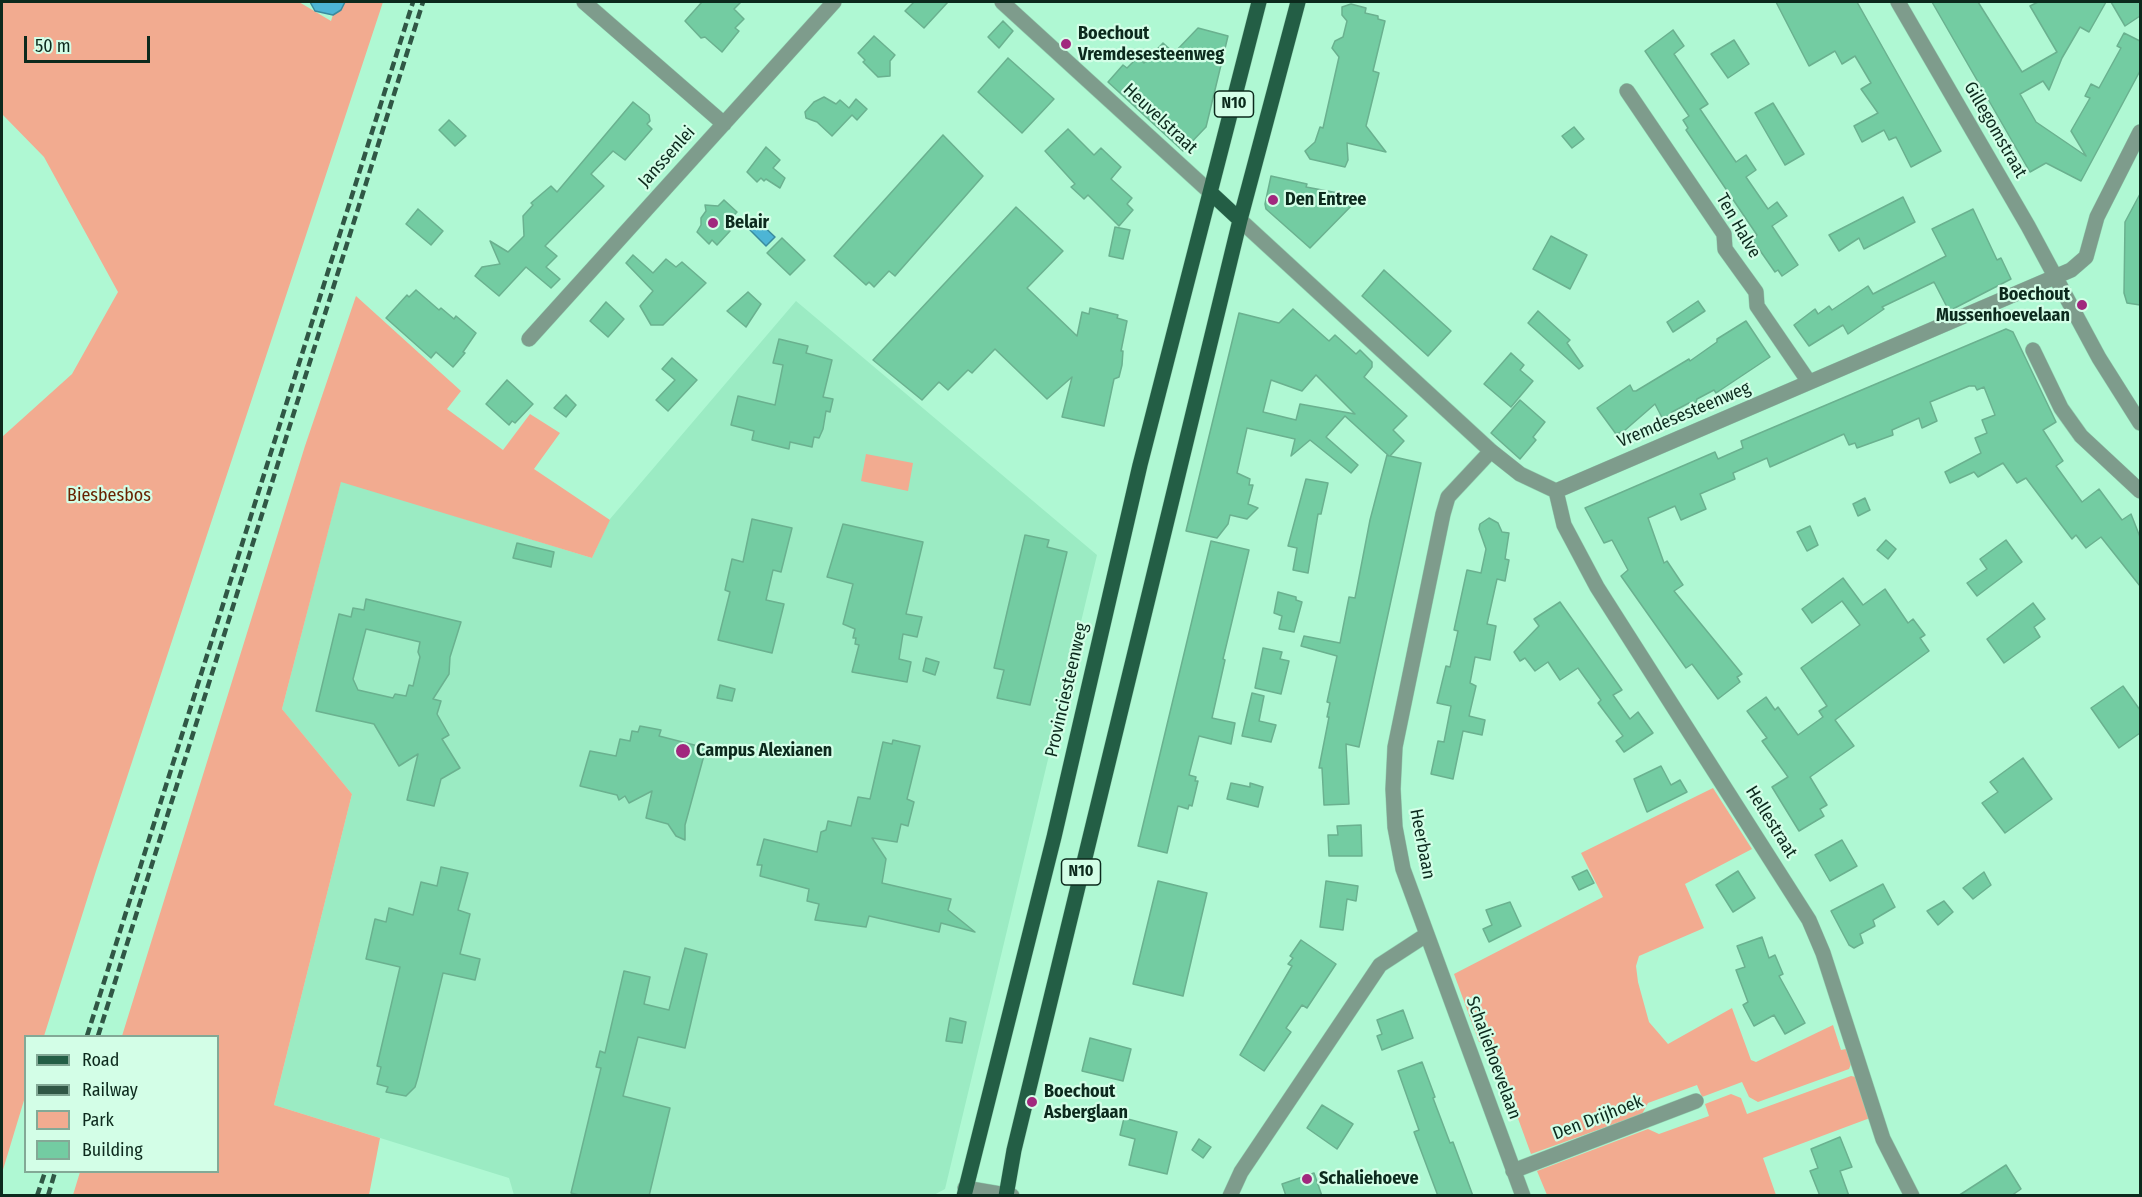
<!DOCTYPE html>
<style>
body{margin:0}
#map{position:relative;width:2142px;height:1197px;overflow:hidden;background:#aff8d3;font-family:"Fira Sans Condensed",sans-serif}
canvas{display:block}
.frame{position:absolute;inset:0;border:3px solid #0c2a1d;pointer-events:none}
.legend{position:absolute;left:24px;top:1035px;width:195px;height:138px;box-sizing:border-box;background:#d3fee7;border:2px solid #83a996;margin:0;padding:8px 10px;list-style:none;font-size:18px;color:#0c2a1d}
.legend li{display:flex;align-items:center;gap:12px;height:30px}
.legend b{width:30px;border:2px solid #83a996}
.scale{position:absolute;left:24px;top:36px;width:126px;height:27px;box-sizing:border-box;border:3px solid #0c2a1d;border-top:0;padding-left:8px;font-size:18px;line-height:21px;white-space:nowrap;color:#0c2a1d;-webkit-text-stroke:4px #d3fee7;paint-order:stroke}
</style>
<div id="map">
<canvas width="2142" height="1197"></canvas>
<div class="frame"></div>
<ul class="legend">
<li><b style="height:8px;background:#235e45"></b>Road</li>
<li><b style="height:8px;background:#305745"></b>Railway</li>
<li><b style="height:16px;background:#f2ab90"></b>Park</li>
<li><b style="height:16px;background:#73cca2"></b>Building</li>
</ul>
<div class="scale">50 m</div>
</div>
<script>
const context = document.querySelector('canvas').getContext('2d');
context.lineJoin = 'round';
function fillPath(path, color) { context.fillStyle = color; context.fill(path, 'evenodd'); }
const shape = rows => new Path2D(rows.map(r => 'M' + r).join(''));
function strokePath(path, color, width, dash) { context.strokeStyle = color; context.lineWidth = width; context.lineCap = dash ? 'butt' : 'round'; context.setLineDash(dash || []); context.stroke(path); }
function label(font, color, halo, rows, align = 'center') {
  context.font = font + ' "Fira Sans Condensed",sans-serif'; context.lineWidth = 4.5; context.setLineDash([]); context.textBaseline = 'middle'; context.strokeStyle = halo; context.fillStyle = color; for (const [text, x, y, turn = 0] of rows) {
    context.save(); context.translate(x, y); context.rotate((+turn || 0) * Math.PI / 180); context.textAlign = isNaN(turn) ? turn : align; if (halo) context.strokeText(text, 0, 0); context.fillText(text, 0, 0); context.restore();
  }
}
fillPath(shape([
 [796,301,1097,555,945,1189,932,1196,514,1195,509,1178,274,1105,352,794,282,709,341,481,592,558,610,519]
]), '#9bebc3');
fillPath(shape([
 [2,2,299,2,331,21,337,2,383,2,96,871,44,1036,26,1036,25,1097,2,1173,2,437,72,374,118,292,44,157,2,114],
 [356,296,461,391,447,409,503,450,530,414,560,433,534,469,610,520,592,558,341,482,282,709,352,794,274,1105,380,1138,369,1195,73,1195,80,1172,218,1172,218,1036,122,1036,305,446],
 [866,454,913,463,908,491,861,481],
 [1713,788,1752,849,1685,884,1704,928,1639,956,1636,966,1638,982,1649,1022,1668,1044,1732,1008,1751,1060,1756,1062,1833,1025,1841,1050,1846,1049,1851,1064,1849,1069,1758,1102,1749,1097,1742,1082,1702,1097,1697,1085,1648,1103,1642,1114,1531,1154,1489,1039,1479,1042,1454,974,1603,897,1581,853],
 [1851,1076,1856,1077,1870,1118,1763,1158,1776,1195,1547,1195,1537,1171,1648,1129,1659,1134,1709,1116,1705,1104,1731,1094,1741,1098,1747,1114]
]), '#f2ab90');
const water = shape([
 [310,2,345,2,341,10,333,15,315,11,310,2],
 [758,221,775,237,766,246,750,230,758,221]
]);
fillPath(water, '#4db5d5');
strokePath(water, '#3a8b9e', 1.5);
const building = shape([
 [702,2,741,2,734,9,744,19,735,28,739,31,722,52,705,37,701,38,685,21,702,2],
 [914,2,948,2,924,28,905,11,914,2],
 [1776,2,1857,2,1941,151,1911,167,1896,137,1889,140,1884,130,1862,142,1854,126,1878,113,1861,89,1871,83,1855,56,1842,64,1835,51,1809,66,1776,2],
 [1932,2,1978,2,2022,72,2057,52,2030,6,2038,2,2106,2,2089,32,2080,27,2062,58,2049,90,2043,81,2020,94,2036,122,2086,156,2071,131,2090,98,2085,96,2091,84,2099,88,2121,48,2117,46,2124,33,2140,41,2140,71,2081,181,2046,163,2030,172,1932,2],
 [2111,2,2140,2,2140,16,2125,26,2111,2],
 [1351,4,1366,8,1365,13,1378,16,1378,19,1385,21,1373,71,1379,73,1366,126,1386,152,1347,143,1348,160,1345,167,1310,159,1305,151,1315,142,1320,127,1323,128,1339,57,1332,48,1335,41,1343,37,1347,21,1342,15,1342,7,1351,4],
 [1003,21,1013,31,999,48,988,37,1003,21],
 [1198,28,1228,36,1206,127,1183,151,1108,82,1123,65,1127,68,1138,57,1144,63,1163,43,1174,53,1198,28],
 [1673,30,1684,46,1674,54,1708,104,1700,109,1736,162,1746,155,1756,170,1746,177,1768,209,1777,202,1787,216,1772,226,1798,265,1782,276,1778,270,1775,272,1752,239,1757,235,1686,130,1688,128,1683,120,1689,116,1645,51,1673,30],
 [874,36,895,55,890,61,890,76,878,77,863,62,865,60,858,53,874,36],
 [1734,40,1749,64,1728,78,1711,54,1734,40],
 [1008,58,1054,99,1022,133,978,92,1008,58],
 [824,97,836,104,840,100,849,108,856,99,867,109,857,120,852,115,832,136,817,122,806,118,805,112,814,102,824,97],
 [633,102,649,115,650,121,647,124,652,129,625,160,613,151,591,174,604,186,545,246,557,256,546,267,560,279,551,288,526,267,499,296,475,276,482,267,500,264,490,241,508,252,524,236,523,216,533,205,531,203,551,186,557,192,633,102],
 [1773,103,1804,154,1785,165,1755,113,1773,103],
 [449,120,466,136,455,146,439,130,449,120],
 [1574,127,1584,139,1572,148,1562,136,1574,127],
 [1068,129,1094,155,1101,148,1121,167,1111,179,1132,198,1127,204,1133,210,1119,226,1088,195,1084,199,1071,187,1075,184,1045,151,1068,129],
 [943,135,983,176,895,276,889,271,874,287,869,282,866,285,834,256,943,135],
 [766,147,780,160,773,168,785,178,780,188,766,179,764,181,761,178,757,182,747,172,766,147],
 [1271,176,1307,184,1306,187,1360,197,1310,248,1266,209,1265,204,1271,176],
 [2140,194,2140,305,2127,303,2124,293,2125,222,2140,194],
 [1903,197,1915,222,1864,249,1859,238,1839,251,1829,235,1903,197],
 [724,200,737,212,724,226,730,231,717,245,712,240,709,244,697,232,701,225,701,218,706,211,705,205,718,206,724,200],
 [1016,207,1063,251,1027,288,1077,336,1082,312,1089,314,1090,308,1118,315,1117,318,1127,321,1121,351,1123,351,1122,365,1119,377,1114,379,1104,426,1062,417,1072,377,1047,399,995,349,972,373,968,370,948,390,939,382,922,400,873,360,1016,207],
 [418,209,443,231,431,245,406,224,418,209],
 [1973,209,1997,260,2001,258,2011,279,1949,311,1934,282,1882,307,1884,309,1848,334,1843,325,1809,346,1794,325,1815,309,1818,314,1829,306,1832,310,1868,286,1873,294,1946,256,1932,229,1973,209],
 [1115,227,1130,230,1123,259,1109,256,1115,227],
 [1551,236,1587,255,1570,289,1533,269,1551,236],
 [782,238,805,260,790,275,767,253,782,238],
 [633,255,653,273,666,259,676,267,682,262,706,283,663,325,651,325,640,306,653,291,626,263,633,255],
 [1384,270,1451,331,1428,356,1362,296,1384,270],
 [416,290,439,310,441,308,454,319,456,316,476,333,463,352,465,353,453,367,436,352,431,358,386,318,407,295,409,297,416,290],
 [748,292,761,304,746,327,727,311,748,292],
 [1698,301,1705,311,1673,332,1667,322,1698,301],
 [606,302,624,319,608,337,590,321,606,302],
 [1293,309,1329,341,1335,335,1356,354,1360,350,1372,362,1372,367,1364,377,1407,416,1393,430,1404,441,1390,456,1421,463,1359,747,1346,744,1349,804,1324,805,1322,768,1319,768,1329,717,1327,717,1330,703,1327,702,1337,656,1301,646,1304,636,1340,643,1349,597,1355,598,1370,520,1387,455,1389,456,1345,416,1326,437,1358,465,1351,473,1310,440,1291,456,1295,439,1247,428,1237,473,1250,479,1249,485,1253,485,1248,504,1258,508,1247,519,1230,515,1228,524,1217,538,1186,531,1239,313,1279,323,1293,309],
 [1316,375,1355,414,1300,404,1296,420,1263,412,1271,380,1302,391,1316,375],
 [1538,311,1570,340,1567,343,1583,366,1579,369,1528,323,1538,311],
 [1746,321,1770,357,1716,393,1714,390,1697,399,1695,405,1689,403,1672,412,1668,429,1655,404,1624,431,1616,434,1597,408,1630,385,1633,391,1636,391,1689,359,1690,361,1717,342,1717,339,1746,321],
 [2006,329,2013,332,2056,422,2043,430,2063,461,2056,466,2082,502,2099,489,2122,520,2131,514,2140,537,2140,586,2101,537,2086,548,2076,535,2072,539,2026,478,2017,483,2003,463,1978,477,1974,472,1950,483,1945,472,1981,453,1975,438,1987,433,1982,420,1995,415,1984,387,1977,390,1975,386,1969,386,1930,402,1937,421,1922,428,1919,418,1892,430,1893,435,1857,448,1855,443,1849,445,1844,434,1770,467,1767,458,1733,473,1735,479,1700,494,1706,509,1681,520,1675,506,1648,518,1664,563,1667,561,1683,585,1674,591,1742,674,1737,677,1740,682,1718,699,1692,664,1686,668,1621,576,1628,570,1612,540,1604,543,1585,508,1715,452,1718,459,1743,448,1741,441,2006,329],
 [779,339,808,346,806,353,832,360,823,397,833,399,830,412,826,411,823,429,819,438,814,437,812,447,790,442,789,449,752,440,754,431,731,425,738,396,775,405,783,365,773,363,779,339],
 [1511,353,1524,365,1520,370,1533,381,1511,407,1484,384,1511,353],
 [672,358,697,380,668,411,656,400,675,380,662,369,672,358],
 [507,380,533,404,515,423,512,421,509,425,486,404,507,380],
 [566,395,576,405,566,417,554,408,566,395],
 [1520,400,1545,422,1533,437,1536,440,1520,459,1491,433,1520,400],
 [1306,479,1328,483,1321,514,1318,514,1308,573,1293,570,1297,548,1288,546,1306,479],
 [1865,498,1870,510,1858,516,1853,504,1865,498],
 [1489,518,1498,523,1502,532,1509,533,1505,559,1509,560,1505,581,1497,579,1487,624,1496,626,1490,660,1475,657,1470,683,1476,686,1469,716,1485,720,1482,735,1463,731,1453,779,1431,774,1438,741,1444,742,1451,706,1437,703,1446,666,1450,667,1458,631,1454,630,1467,570,1481,573,1486,549,1479,529,1480,524,1489,518],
 [752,519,792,528,781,572,773,570,766,600,784,604,772,653,718,640,730,592,725,590,732,559,743,562,752,519],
 [843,524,923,542,906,614,922,617,917,637,903,634,899,659,911,662,907,682,852,672,859,645,855,644,856,638,853,638,855,629,843,624,853,584,827,577,843,524],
 [1810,526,1818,545,1807,551,1797,532,1810,526],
 [1025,535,1049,540,1047,547,1067,552,1030,705,997,698,1004,670,994,668,1025,535],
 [1886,540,1896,549,1888,559,1877,550,1886,540],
 [2006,540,2022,562,1977,596,1967,583,1987,569,1980,559,2006,540],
 [1211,541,1249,550,1223,659,1225,660,1212,718,1235,723,1231,744,1199,736,1189,775,1196,777,1195,781,1198,781,1192,806,1189,805,1188,809,1178,806,1167,853,1138,846,1211,541],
 [517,543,554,552,551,567,513,558,517,543],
 [1843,578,1863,605,1885,589,1908,623,1913,619,1925,635,1920,638,1929,651,1835,720,1854,746,1810,777,1827,805,1820,809,1824,816,1799,831,1772,787,1788,777,1762,741,1767,738,1747,711,1766,697,1775,710,1778,707,1798,735,1823,717,1819,711,1827,706,1801,668,1860,625,1842,601,1812,623,1802,609,1843,578],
 [1278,592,1296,597,1296,600,1302,602,1294,632,1279,629,1282,616,1274,613,1278,592],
 [366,599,461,622,450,657,449,674,433,699,441,701,437,714,449,735,442,739,460,768,441,779,434,806,407,800,418,754,399,766,374,724,316,711,339,614,351,617,353,608,364,610,366,599],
 [366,629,420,642,418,652,420,657,413,686,409,685,406,696,395,694,393,698,358,690,353,679,366,629],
 [1560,602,1622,690,1613,695,1630,719,1638,712,1653,733,1624,752,1616,741,1623,736,1598,703,1601,700,1578,668,1560,680,1548,662,1535,671,1525,658,1520,661,1514,652,1539,626,1534,619,1560,602],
 [2033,603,2045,619,2034,627,2040,637,2004,663,1987,639,2033,603],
 [1263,648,1282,652,1280,659,1289,661,1281,694,1255,688,1263,648],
 [926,658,939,662,935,675,923,671,926,658],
 [720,685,735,689,732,701,717,698,720,685],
 [2123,686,2140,710,2140,733,2119,748,2091,708,2123,686],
 [1252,693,1264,696,1259,721,1276,725,1271,742,1242,736,1252,693],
 [640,726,661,730,659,736,706,748,685,825,685,840,676,836,668,824,646,818,652,791,629,803,625,796,619,800,617,795,580,786,590,751,616,756,620,739,630,741,632,731,638,732,640,726],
 [893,740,920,746,907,799,914,802,908,826,901,824,897,842,872,838,886,859,882,883,951,899,948,910,975,932,941,923,939,932,869,916,866,927,815,920,819,904,807,901,809,889,760,876,762,865,757,865,764,839,817,852,821,832,826,830,828,821,851,826,858,797,870,799,883,742,892,744,893,740],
 [2023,758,2052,799,2005,833,1982,803,1998,792,1990,782,2023,758],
 [1661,766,1671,785,1680,780,1687,792,1647,812,1634,779,1661,766],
 [1231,783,1250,787,1250,783,1263,787,1258,807,1227,799,1231,783],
 [1361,825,1362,856,1329,856,1328,835,1338,835,1337,826,1361,825],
 [1842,840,1857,866,1830,881,1815,855,1842,840],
 [441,867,468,873,458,910,470,914,460,954,480,959,475,980,443,973,418,1077,415,1087,406,1096,386,1092,388,1087,377,1084,381,1067,377,1066,400,967,366,959,375,919,386,922,389,908,413,915,421,882,437,886,441,867],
 [1587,870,1594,883,1579,890,1572,877,1587,870],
 [1738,871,1755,898,1733,912,1716,885,1738,871],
 [1984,872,1991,885,1973,899,1963,888,1984,872],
 [1158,881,1207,893,1183,996,1133,984,1158,881],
 [1326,881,1358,886,1356,901,1347,899,1343,930,1320,927,1326,881],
 [1883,884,1895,907,1873,920,1875,926,1860,934,1863,943,1854,948,1849,945,1831,911,1883,884],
 [1944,901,1953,912,1938,925,1927,911,1944,901],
 [1510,902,1521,926,1489,942,1483,929,1492,925,1486,910,1510,902],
 [1762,937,1769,958,1775,955,1783,974,1779,976,1805,1023,1785,1034,1774,1015,1754,1026,1743,1005,1748,1002,1736,970,1745,967,1737,946,1762,937],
 [1301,940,1336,964,1307,1008,1302,1005,1286,1028,1291,1032,1264,1071,1240,1055,1292,966,1288,964,1293,958,1290,956,1301,940],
 [685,948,707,954,685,1048,638,1037,623,1096,670,1108,649,1196,583,1196,571,1193,601,1068,596,1067,600,1051,605,1053,624,971,650,977,644,1004,669,1010,685,948],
 [1403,1010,1413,1038,1382,1050,1377,1036,1382,1034,1377,1020,1403,1010],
 [950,1018,966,1022,962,1043,946,1041,950,1018],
 [1090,1038,1131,1049,1123,1081,1082,1071,1090,1038],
 [1422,1062,1435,1097,1433,1098,1450,1143,1453,1142,1473,1196,1438,1196,1414,1132,1419,1130,1398,1071,1422,1062],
 [1322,1105,1353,1124,1337,1149,1307,1128,1322,1105],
 [1124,1118,1177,1132,1167,1174,1129,1165,1135,1139,1120,1135,1124,1118],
 [1840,1137,1852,1167,1840,1171,1849,1196,1820,1196,1810,1171,1818,1168,1811,1149,1840,1137],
 [1199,1139,1211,1147,1203,1158,1192,1150,1199,1139],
 [2006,1165,2021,1189,2011,1196,1958,1196,2006,1165],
 [1314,1173,1322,1196,1286,1196,1282,1184,1314,1173]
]);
fillPath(building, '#73cca2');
strokePath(building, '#6ab18f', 1.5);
const minor = shape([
 [584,2,724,124],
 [1002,2,1211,193],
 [1898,2,2028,226,2099,358,2140,423],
 [1627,91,1724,234,1725,249,1756,292,1757,306,1809,382],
 [1240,220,1491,451,1520,474,1556,491,2071,270,2086,257,2097,217,2140,132],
 [529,339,834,2],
 [2033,350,2061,408,2081,436,2140,491],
 [1491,451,1448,497,1443,514,1395,747,1393,789,1395,827,1403,869,1523,1196],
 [1556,491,1564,525,1597,587,1809,920,1823,953,1883,1139,1912,1196],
 [1513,1171,1696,1101],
 [965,1188,1012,1196],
 [1230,1196,1241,1172,1380,965,1426,935]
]);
const major = shape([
 [1211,193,1240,220],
 [964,1196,1054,837,1140,465,1259,2],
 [1006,1196,1014,1150,1240,220,1298,2]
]);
strokePath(minor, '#92d3b2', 16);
strokePath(major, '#92d3b2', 16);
strokePath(minor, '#7e9c8c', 15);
strokePath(major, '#235e45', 15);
strokePath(shape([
 [87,1036,413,2],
 [98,1036,423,2],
 [37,1196,45,1172],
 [48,1196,55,1172]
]), '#305745', 4.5, [9, 4.5]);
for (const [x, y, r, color] of [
 [1066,44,6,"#a1287e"],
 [1273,200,6,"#a1287e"],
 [713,223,6,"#a1287e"],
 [2082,305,6,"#a1287e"],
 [683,751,8,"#a1287e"],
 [1032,1102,6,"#a1287e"],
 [1307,1179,6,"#a1287e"]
]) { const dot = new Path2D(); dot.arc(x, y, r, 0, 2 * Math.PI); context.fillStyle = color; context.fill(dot); strokePath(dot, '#d3fee7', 2); }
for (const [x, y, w] of [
 [1234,104,39],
 [1081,872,39]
]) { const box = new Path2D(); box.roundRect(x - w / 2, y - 13, w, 26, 4.5); context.fillStyle = '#d3fee7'; context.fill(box); strokePath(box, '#0c2a1d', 1.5); }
label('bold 16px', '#0c2a1d', null, [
 ["N10",1234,104],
 ["N10",1081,872]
]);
label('bold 18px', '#0c2a1d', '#d3fee7', [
 ["Boechout",1078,34],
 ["Vremdesesteenweg",1078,55],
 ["Den Entree",1285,200],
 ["Belair",725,223],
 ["Boechout",2070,295,"right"],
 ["Mussenhoevelaan",2070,316,"right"],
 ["Campus Alexianen",696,751],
 ["Boechout",1044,1092],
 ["Asberglaan",1044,1113],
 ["Schaliehoeve",1319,1179]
], 'left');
label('18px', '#0c2a1d', '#d3fee7', [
 ["Heuvelstraat",1160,119,43],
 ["Gillegomstraat",1995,130,60],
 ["Janssenlei",667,157,-48],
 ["Ten Halve",1738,226,60],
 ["Vremdesesteenweg",1684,415,-23],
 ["Provinciesteenweg",1067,690,-77],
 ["Hellestraat",1771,822,58],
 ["Heerbaan",1422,844,79],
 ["Schaliehoevelaan",1493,1058,70],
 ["Den Drijhoek",1598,1118,-21]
]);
label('18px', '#682200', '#d3fee7', [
 ["Biesbesbos",109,496]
]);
</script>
